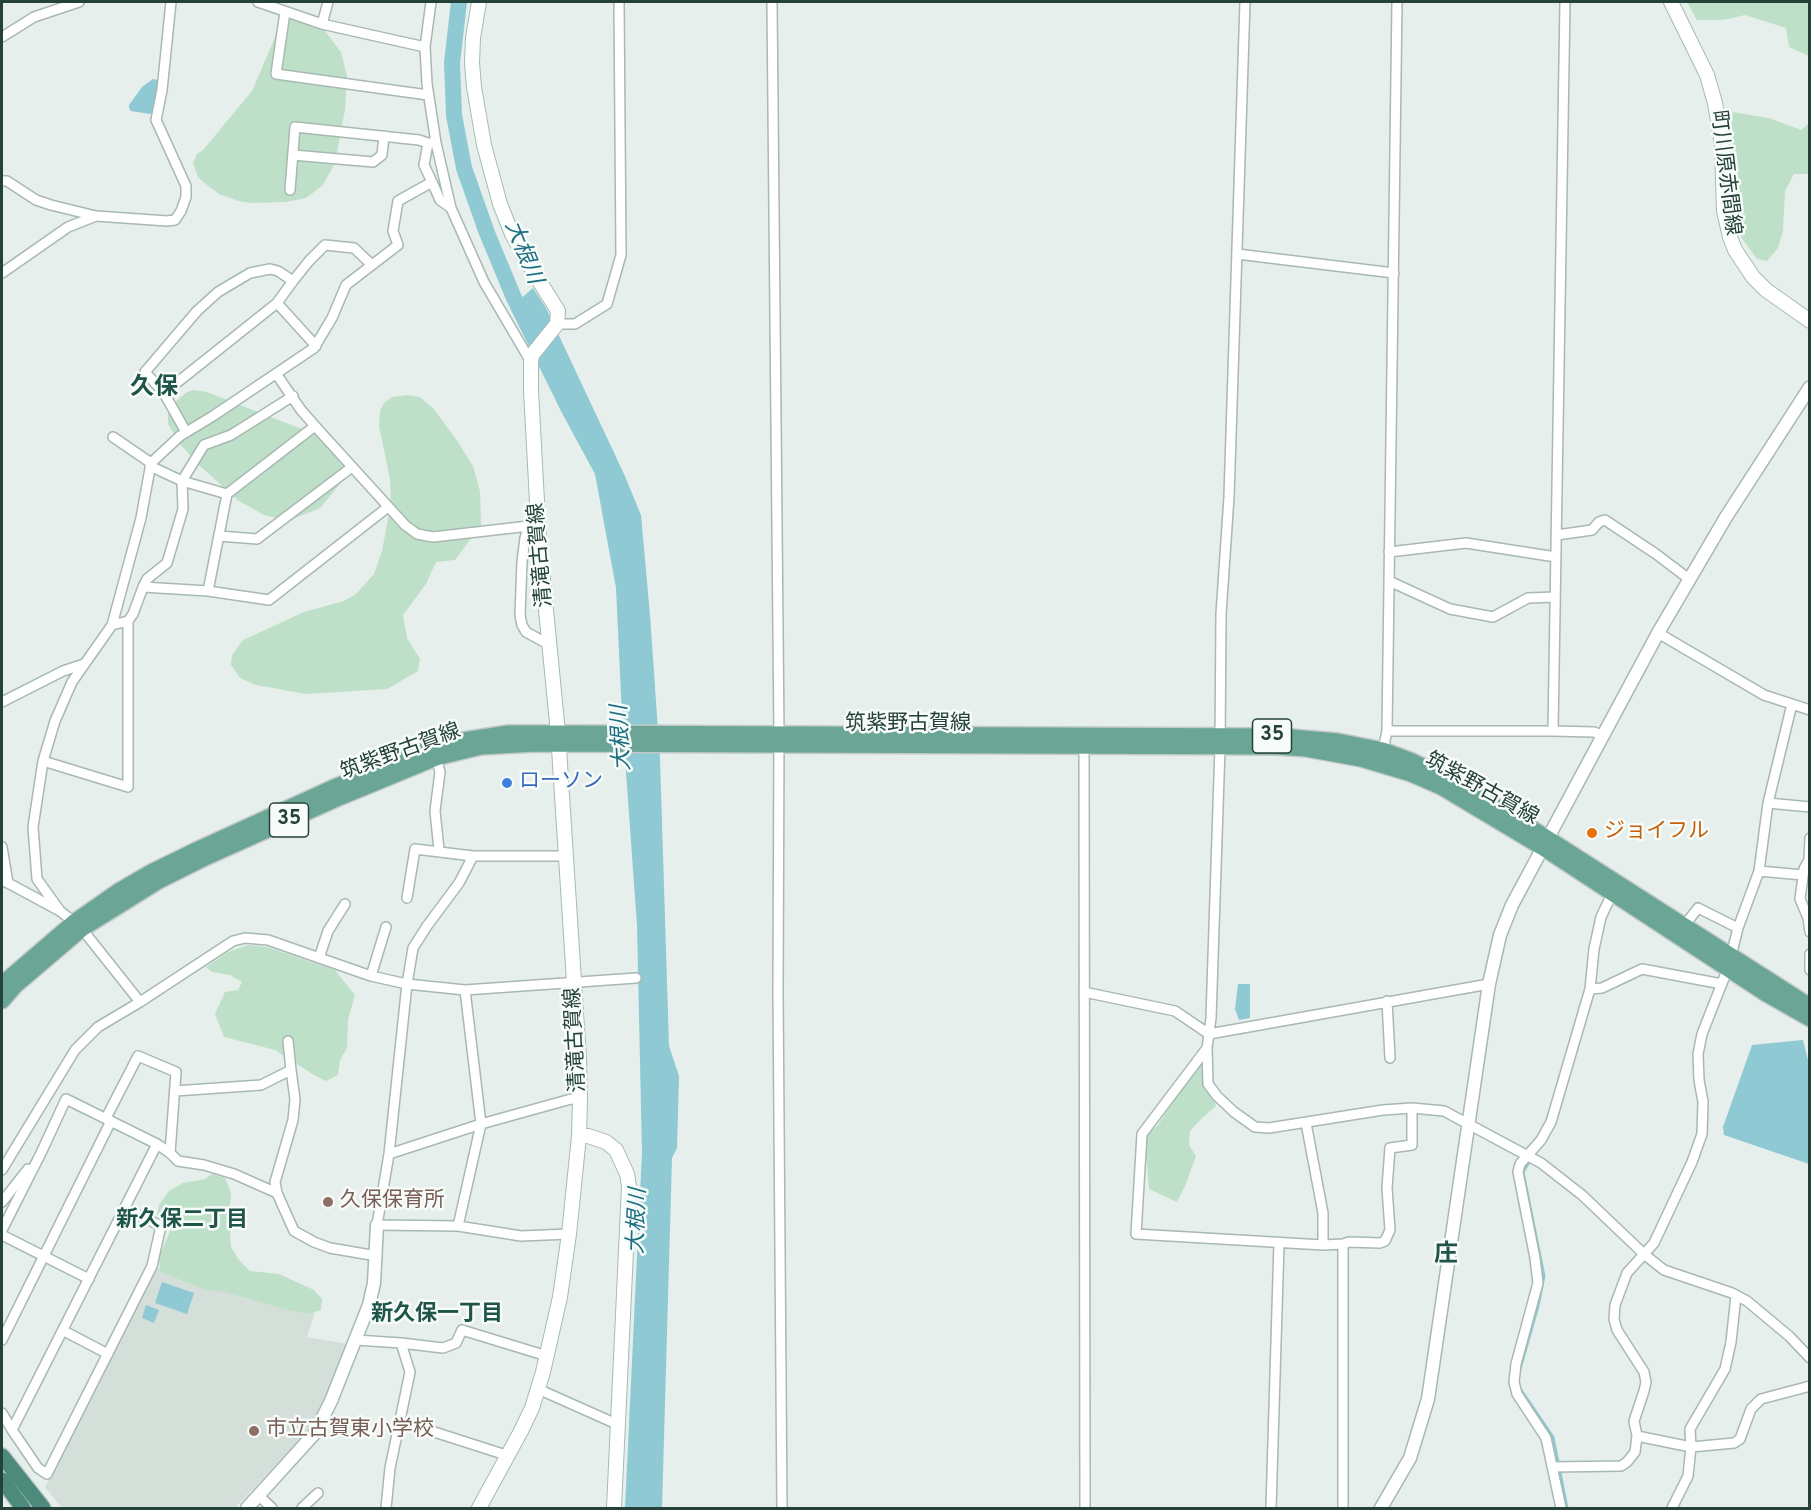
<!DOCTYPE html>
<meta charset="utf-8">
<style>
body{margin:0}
#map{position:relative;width:1811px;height:1510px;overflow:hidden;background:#e6efeb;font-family:Overpass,sans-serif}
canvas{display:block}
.frame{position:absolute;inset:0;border:3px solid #24423a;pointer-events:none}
</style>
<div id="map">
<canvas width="1811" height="1510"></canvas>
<div class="frame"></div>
</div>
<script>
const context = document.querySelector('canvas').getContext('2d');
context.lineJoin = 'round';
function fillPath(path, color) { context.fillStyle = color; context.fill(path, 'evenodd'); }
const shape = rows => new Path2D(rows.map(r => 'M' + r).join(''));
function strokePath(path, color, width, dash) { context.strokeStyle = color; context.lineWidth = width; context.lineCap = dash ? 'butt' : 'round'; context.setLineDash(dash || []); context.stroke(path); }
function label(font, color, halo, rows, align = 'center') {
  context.font = font + ' Overpass,"Noto Sans JP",sans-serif'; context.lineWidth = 5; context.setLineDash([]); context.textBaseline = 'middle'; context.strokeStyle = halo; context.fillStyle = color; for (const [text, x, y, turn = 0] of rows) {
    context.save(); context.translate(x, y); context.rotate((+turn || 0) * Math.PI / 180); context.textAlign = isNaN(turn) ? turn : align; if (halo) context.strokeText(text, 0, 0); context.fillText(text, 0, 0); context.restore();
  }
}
fillPath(shape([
 [155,1267,316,1309,307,1337,348,1344,313,1425,235,1508,62,1508,45,1487]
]), '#d4dfda');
fillPath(shape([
 [1687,2,1809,2,1809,56,1789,47,1786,28,1745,15,1723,20,1697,20],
 [291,16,312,20,325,31,341,52,347,76,345,110,335,163,323,185,306,198,286,202,251,203,238,201,219,194,207,185,198,177,193,163,197,154,203,150,252,91,279,28,283,21],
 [1733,112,1769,118,1801,130,1809,123,1809,174,1794,174,1785,191,1783,231,1778,248,1767,261,1757,259,1741,237,1730,131],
 [194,390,207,392,291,425,334,440,346,453,345,467,339,485,320,508,288,521,264,515,239,501,200,466,179,443,168,424,168,414,174,403,187,392],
 [407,395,420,397,433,408,456,439,473,466,480,491,481,525,455,560,436,562,426,584,403,615,407,638,420,659,418,671,387,689,306,694,256,685,240,678,231,665,232,655,243,640,304,612,344,601,356,594,374,574,382,551,391,503,390,479,379,426,380,411,384,403,392,397],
 [248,945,267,947,335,970,355,995,348,1020,347,1048,340,1060,338,1075,326,1081,314,1075,275,1050,224,1037,215,1014,225,992,238,990,242,982,230,975,212,972,206,967,228,952],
 [1199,1061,1203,1061,1216,1106,1200,1120,1190,1131,1189,1145,1196,1156,1185,1186,1177,1202,1149,1189,1146,1154,1147,1135,1158,1125],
 [212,1174,225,1178,231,1193,230,1207,234,1221,230,1234,231,1247,239,1260,250,1271,279,1274,314,1290,322,1299,321,1310,309,1314,285,1309,224,1292,204,1289,160,1272,159,1257,171,1229,157,1216,159,1205,169,1191,183,1183,205,1179]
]), '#bfe0c8');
fillPath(shape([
 [153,79,157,80,157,88,156,102,152,113,150,114,131,111,129,108,129,105,142,87],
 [533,288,546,308,624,474,641,515,650,615,660,759,669,1046,679,1076,677,1148,672,1158,662,1508,625,1508,642,1152,637,925,622,716,616,588,595,474,562,413,510,308],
 [1238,984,1250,984,1250,1018,1239,1020,1235,1009],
 [1803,1040,1809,1064,1809,1164,1724,1135,1723,1127,1752,1045],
 [162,1282,194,1293,187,1314,155,1303],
 [146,1305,159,1310,154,1323,142,1318]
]), '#8ec9d4');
strokePath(shape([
 [1520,1369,1538,1306,1544,1276,1523,1172,1529,1162],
 [1519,1387,1553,1437,1567,1508]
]), '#8ec9d4', 3);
strokePath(shape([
 [459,2,452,63,454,115,464,168,487,233,514,298,526,320]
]), '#8ec9d4', 16);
const minor = shape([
 [258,2,322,24,425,47],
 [431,2,425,47,427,84,436,143,451,208,484,282,531,362],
 [772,2,779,734,778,993,782,1508],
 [1245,2,1229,497,1221,614,1220,747,1211,1018,1207,1048,1208,1084,1217,1096,1234,1112,1255,1127,1269,1128,1383,1110,1412,1108,1444,1111,1541,1163,1582,1195,1645,1255,1664,1270,1732,1293,1747,1301,1789,1336,1810,1358],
 [285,12,276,74,428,95],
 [322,24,328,2],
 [2,37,34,17,79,2],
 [293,155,373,162,382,155,384,136],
 [2,181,7,181,36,200,51,205,96,216,167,221,175,220,181,211,186,197,186,186,156,120,162,90,171,2],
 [432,182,440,200,451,208],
 [290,190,295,127,419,140,428,143],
 [1237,254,1394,273],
 [2,273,68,227,96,216],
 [277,303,316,346],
 [557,324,575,324,607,304,621,255,619,2],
 [277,375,301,410,315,426],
 [164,393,277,303,293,281],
 [186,432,164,393,145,372,197,311,218,292,250,273,270,269,278,271,293,281,309,261,325,245,354,248,372,265],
 [113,437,151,463],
 [150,466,182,481,227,494,315,426,405,525,417,534,433,537,529,526,538,521],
 [529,526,525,538,522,562,520,615,522,625,526,632,550,645],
 [1557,535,1592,530,1599,522,1605,520,1656,554,1689,579],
 [219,536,257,539,352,467],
 [1389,552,1466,543,1556,557],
 [1389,581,1450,609,1493,617,1528,598,1555,597],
 [143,587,147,579,167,563,183,509,182,481,204,445,231,435,293,396],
 [208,591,227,494],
 [112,625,128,621,133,614,143,587,208,591,269,600,388,507],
 [1658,633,1764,695,1810,710],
 [2,702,63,671,84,664],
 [1387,731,1553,731,1594,732,1604,736],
 [1553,731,1565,2],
 [1084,743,1085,1508],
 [1383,750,1387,731,1397,2],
 [436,758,440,772,435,811,439,850],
 [43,761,128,787,128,621],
 [1768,803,1810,807],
 [1810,838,1809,860,1804,869,1800,899,1808,918,1810,932],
 [2,847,8,883],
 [566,856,473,856,459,883,427,926,413,948,407,984,389,1154,377,1225,458,1226,521,1236,569,1234],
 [1759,871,1803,875],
 [2,881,8,883,60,911,74,922,82,929,140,1002],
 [407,898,415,849,473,856],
 [60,911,37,879,33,827,43,761,55,721,72,682,112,625,141,518,151,463,180,436,213,416,314,348,332,318,346,285,398,245,393,231,398,201,432,182,424,165,428,143,436,143],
 [1684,926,1698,908,1738,928],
 [1810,954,1810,970],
 [319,958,328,931,345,904],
 [371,976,386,927],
 [1590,989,1602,988,1642,969,1722,984],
 [1084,992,1175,1011,1209,1034,1489,984],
 [1387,1001,1390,1058],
 [288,1041,291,1070],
 [1207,1048,1142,1134,1136,1234,1323,1245,1343,1244,1349,1242,1380,1243,1385,1241,1390,1230,1387,1188,1390,1148,1412,1145,1412,1108],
 [175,1091,261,1085,291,1070,295,1099,293,1120,275,1182,277,1193],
 [106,1118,138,1056,176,1072,170,1153],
 [1306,1123,1323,1213,1323,1245],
 [389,1154,481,1124,571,1099,580,1100],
 [2,1170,75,1050,98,1027,140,1002,233,941,245,938,268,940,371,976,407,984,465,990,636,978],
 [2,1202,28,1169],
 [458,1226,481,1124,465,990],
 [2,1230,41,1153,66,1099,157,1144,170,1153,178,1161,204,1165,234,1174,277,1193,294,1231,314,1242,330,1248,377,1256],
 [2,1235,89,1279],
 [64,1331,108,1354],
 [2,1340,111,1121],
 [356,1340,401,1343,410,1372,390,1468,386,1508],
 [401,1343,443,1348,456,1343,462,1330,547,1356],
 [538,1389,612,1422,618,1423],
 [2,1413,12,1430,157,1144],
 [400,1421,509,1456],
 [12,1430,38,1468,47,1474,152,1266,161,1226,125,1208],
 [1637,1436,1634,1421,1644,1391,1646,1382,1644,1372,1617,1330,1614,1319,1615,1305,1627,1273,1654,1243,1692,1162,1702,1134,1703,1102,1699,1080,1698,1054,1702,1034,1728,968,1738,928,1759,871,1768,803,1792,704],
 [1553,1467,1621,1466,1627,1462,1635,1452,1637,1436,1691,1447,1734,1443,1740,1439,1751,1409,1761,1399,1810,1386],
 [259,1496,272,1508],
 [302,1508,318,1493],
 [1271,1508,1279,1243],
 [1343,1508,1343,1244],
 [1561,1508,1546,1438,1517,1394,1514,1382,1516,1364,1538,1283,1535,1258,1518,1172,1520,1164,1541,1140,1551,1122,1590,989,1594,949,1601,917,1612,894],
 [1672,1508,1688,1476,1691,1447,1690,1429,1725,1369,1731,1342,1736,1296]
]);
const tertiary = shape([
 [247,1508,315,1433,331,1401,369,1305,374,1283,377,1225],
 [1381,1508,1410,1458,1428,1399,1489,984,1500,935,1512,905,1658,633,1726,517,1810,387]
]);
const secondary = shape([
 [479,2,473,38,472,63,474,87,484,145,500,204,512,234,528,263,558,311,557,324,532,355,531,362,531,391,539,538,558,733,579,1059,580,1100,579,1136,569,1234,560,1297,543,1372,532,1408,521,1431,479,1508],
 [1671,2,1707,75,1715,103,1722,144,1724,211,1730,237,1735,250,1753,277,1766,290,1810,321],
 [579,1136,588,1136,606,1142,616,1150,627,1174,629,1186,614,1508]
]);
const primary = shape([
 [2,984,74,922,120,890,151,872,196,850,334,787,434,747,457,741,508,733,558,733,1280,736,1338,741,1383,750,1410,760,1446,777,1524,823,1810,1006],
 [2,1001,15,986,82,929,159,881,203,859,339,798,436,758,481,747,536,744,1277,747,1306,749,1361,759,1411,774,1441,787,1543,848,1766,994,1810,1019]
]);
const trunk = shape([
 [2,1456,43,1508],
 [2,1480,23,1508]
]);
strokePath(minor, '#a8b8b2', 12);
strokePath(tertiary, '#a8b8b2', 15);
strokePath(secondary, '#a4bbb3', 16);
strokePath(primary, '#c2cac8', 18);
strokePath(trunk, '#c2cac8', 18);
strokePath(minor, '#fff', 9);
strokePath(tertiary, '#fff', 12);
strokePath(secondary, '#fff', 14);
strokePath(primary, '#6aa596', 15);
strokePath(trunk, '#4c8a7c', 15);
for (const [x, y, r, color] of [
 [507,783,6,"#3f7fe0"],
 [1592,833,6,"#e8710a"],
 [328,1202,6,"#8d6e63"],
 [254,1431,6,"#8d6e63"]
]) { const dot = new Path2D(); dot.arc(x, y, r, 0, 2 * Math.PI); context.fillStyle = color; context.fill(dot); strokePath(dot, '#f7fbf9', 2); }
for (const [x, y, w] of [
 [1272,736,39],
 [289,820,39]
]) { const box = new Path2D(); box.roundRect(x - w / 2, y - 17, w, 34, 4.5); context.fillStyle = '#f7fbf9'; context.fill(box); strokePath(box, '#24423a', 1.5); }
label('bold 20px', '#24423a', null, [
 ["35",1272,736],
 ["35",289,820]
]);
label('21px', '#24423a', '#f7fbf9', [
 ["町川原赤間線",1724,173,83],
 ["清滝古賀線",542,555,-95],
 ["筑紫野古賀線",908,725],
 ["筑紫野古賀線",401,753,-20],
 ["筑紫野古賀線",1481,790,29],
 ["清滝古賀線",577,1040,-93]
]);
label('21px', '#366cbe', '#f7fbf9', [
 ["ローソン",519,783]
], 'left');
label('21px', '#c56008', '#f7fbf9', [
 ["ジョイフル",1604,833]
], 'left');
label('21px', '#785e54', '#f7fbf9', [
 ["久保保育所",340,1202],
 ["市立古賀東小学校",266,1431]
], 'left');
label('italic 22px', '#1c6f80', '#f7fbf9', [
 ["大根川",522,253,68],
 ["大根川",623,738,-93],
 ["大根川",639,1221,-88]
]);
label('bold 22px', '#1f5548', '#f7fbf9', [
 ["新久保二丁目",182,1222],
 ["新久保一丁目",437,1316]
]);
label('bold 24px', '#1f5548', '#f7fbf9', [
 ["久保",154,389],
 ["庄",1446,1256]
]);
</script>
